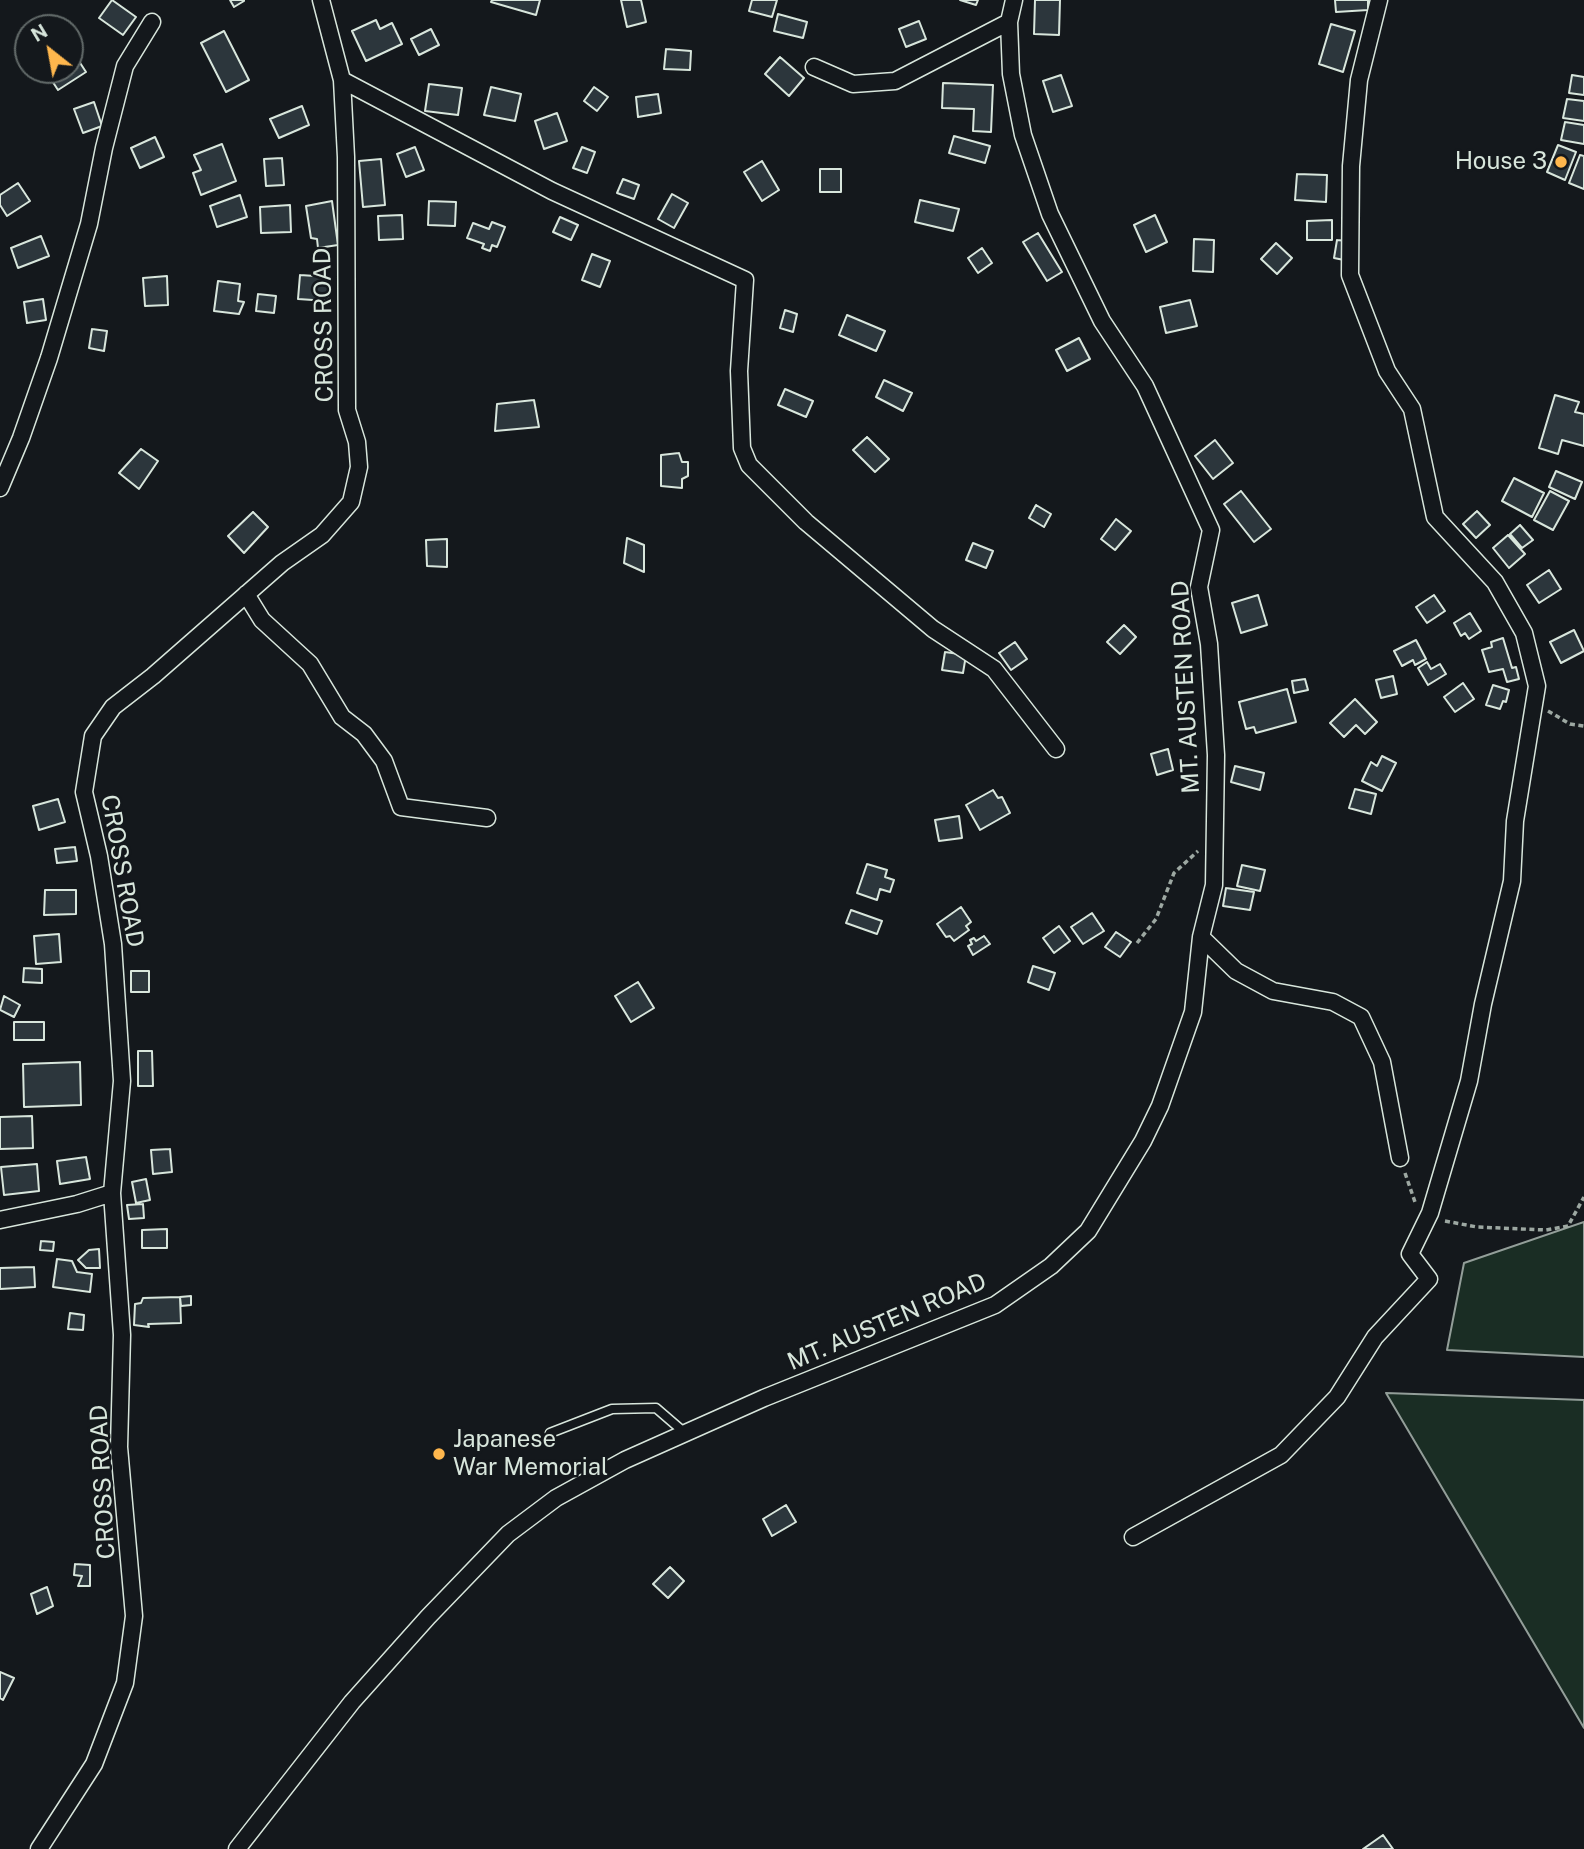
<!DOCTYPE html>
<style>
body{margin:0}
#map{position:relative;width:1584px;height:1849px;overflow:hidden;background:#14181c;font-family:"Public Sans",sans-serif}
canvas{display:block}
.north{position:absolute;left:14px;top:14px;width:70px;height:70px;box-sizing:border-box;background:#14181c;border:2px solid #626a69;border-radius:50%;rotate:329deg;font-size:19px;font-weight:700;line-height:28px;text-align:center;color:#d8e6dc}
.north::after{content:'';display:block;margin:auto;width:24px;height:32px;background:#ffb74d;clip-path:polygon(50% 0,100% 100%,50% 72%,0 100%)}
</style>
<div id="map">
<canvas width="1584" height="1849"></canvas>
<div class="north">N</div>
</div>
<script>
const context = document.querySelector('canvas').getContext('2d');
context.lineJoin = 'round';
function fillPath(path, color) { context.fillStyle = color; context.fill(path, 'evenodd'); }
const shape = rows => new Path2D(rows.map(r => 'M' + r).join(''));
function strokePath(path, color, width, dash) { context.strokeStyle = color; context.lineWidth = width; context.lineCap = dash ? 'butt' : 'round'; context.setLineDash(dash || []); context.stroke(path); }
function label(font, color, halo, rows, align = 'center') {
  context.font = font + ' "Public Sans",sans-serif'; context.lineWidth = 5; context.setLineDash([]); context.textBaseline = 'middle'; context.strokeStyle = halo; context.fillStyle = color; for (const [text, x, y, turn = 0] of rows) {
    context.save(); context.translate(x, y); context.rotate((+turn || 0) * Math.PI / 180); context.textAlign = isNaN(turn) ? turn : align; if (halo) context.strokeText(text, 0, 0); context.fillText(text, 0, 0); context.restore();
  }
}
const green = shape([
 [1584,1222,1584,1357,1447,1350,1464,1263,1584,1222],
 [1386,1393,1584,1400,1584,1728,1386,1393]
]);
fillPath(green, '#1a2d24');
strokePath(green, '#939e99', 2);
const building = shape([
 [112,0,136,17,123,35,99,18,112,0],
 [230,0,244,0,244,1,234,7,230,0],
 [492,0,540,0,536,15,491,2,492,0],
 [621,0,641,0,646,22,627,27,621,0],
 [752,0,777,0,772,17,749,11,752,0],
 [960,0,978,0,976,5,960,0],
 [1035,0,1060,0,1059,35,1034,34,1035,0],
 [1335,0,1368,0,1368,10,1336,12,1335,0],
 [778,14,807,22,803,38,774,31,778,14],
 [376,20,380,29,392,23,402,44,366,61,352,31,376,20],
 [919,21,926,39,906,47,899,29,919,21],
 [1331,24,1355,31,1343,72,1319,64,1331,24],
 [431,29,439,45,419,55,411,39,431,29],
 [224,31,249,80,226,92,201,43,224,31],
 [666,49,691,51,690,70,664,69,666,49],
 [73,52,86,72,58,90,45,70,70,70,70,54,73,52],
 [780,57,804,78,789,96,765,74,780,57],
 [1061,75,1072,106,1053,112,1043,81,1061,75],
 [1572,75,1584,77,1584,95,1569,93,1572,75],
 [943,83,993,85,991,132,973,131,974,109,942,108,943,83],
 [429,84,462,88,458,115,425,111,429,84],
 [491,87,521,94,515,121,484,115,491,87],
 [594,87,608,97,597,111,584,101,594,87],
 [658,94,661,113,638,117,636,97,658,94],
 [1567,99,1584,101,1584,121,1563,118,1567,99],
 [94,102,102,126,83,133,74,109,94,102],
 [302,106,309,125,279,138,270,119,302,106],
 [557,113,567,141,544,149,535,121,557,113],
 [1565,122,1584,125,1584,144,1561,140,1565,122],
 [954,136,990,146,985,163,949,153,954,136],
 [155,137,164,157,140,168,131,148,155,137],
 [222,144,236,181,201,195,193,173,201,170,194,155,222,144],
 [1558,145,1576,152,1565,180,1547,172,1558,145],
 [415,147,424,170,406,177,397,154,415,147],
 [582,147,595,152,587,173,573,168,582,147],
 [1580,155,1584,156,1584,189,1569,183,1580,155],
 [282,158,284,185,266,186,264,159,282,158],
 [381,159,385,205,363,207,359,161,381,159],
 [762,161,779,190,762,201,744,172,762,161],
 [820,169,841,169,841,192,820,192,820,169],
 [1297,174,1327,175,1326,202,1295,200,1297,174],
 [623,179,639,185,634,199,617,193,623,179],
 [18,183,30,201,7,216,0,205,0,195,18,183],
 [672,194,688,203,674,228,658,219,672,194],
 [240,195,247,217,217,227,210,206,240,195],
 [920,200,959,209,953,231,915,222,920,200],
 [332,201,338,245,318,248,317,239,311,238,306,206,332,201],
 [429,201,456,202,455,226,428,225,429,201],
 [290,205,291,232,261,233,260,207,290,205],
 [402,215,403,239,379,240,378,216,402,215],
 [1155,215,1167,242,1146,252,1134,225,1155,215],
 [560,217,578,225,571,240,553,232,560,217],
 [1332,220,1332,240,1307,240,1307,221,1332,220],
 [492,222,505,227,497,247,492,245,490,251,482,248,484,244,467,238,473,223,489,229,492,222],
 [1038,233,1062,272,1047,281,1023,242,1038,233],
 [41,236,49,256,18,268,11,248,41,236],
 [1194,239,1214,240,1213,272,1193,271,1194,239],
 [1337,240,1347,241,1344,260,1334,258,1337,240],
 [1276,243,1292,258,1277,274,1261,259,1276,243],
 [982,248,992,263,978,273,968,258,982,248],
 [592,254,610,261,600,287,582,280,592,254],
 [300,275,330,277,328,301,298,299,300,275],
 [167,276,168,305,145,306,143,278,167,276],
 [218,281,240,284,238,301,244,302,239,314,214,311,218,281],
 [258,294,276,296,274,313,256,311,258,294],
 [43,299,46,320,27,323,24,302,43,299],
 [1190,300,1197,326,1166,333,1160,307,1190,300],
 [785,310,797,314,793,332,780,328,785,310],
 [847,315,885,331,876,351,839,335,847,315],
 [92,329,107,331,104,351,89,348,92,329],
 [1079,338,1090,359,1067,371,1056,350,1079,338],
 [884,380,912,393,903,411,876,397,884,380],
 [785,389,813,401,806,417,778,405,785,389],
 [1555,395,1579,402,1575,412,1584,414,1584,446,1562,440,1558,454,1539,448,1555,395],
 [534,400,539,427,495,431,497,404,534,400],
 [867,437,889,459,875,472,853,450,867,437],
 [1215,440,1233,463,1213,479,1195,456,1215,440],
 [141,449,158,461,139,489,119,473,141,449],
 [679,453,682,462,688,462,688,476,682,479,682,488,661,486,661,455,679,453],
 [1556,471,1582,482,1575,499,1549,487,1556,471],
 [1514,478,1544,493,1532,517,1502,501,1514,478],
 [1241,491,1271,529,1254,542,1224,504,1241,491],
 [1550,491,1569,501,1553,530,1534,520,1550,491],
 [1036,505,1051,514,1044,527,1029,518,1036,505],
 [1477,511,1490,525,1476,538,1463,524,1477,511],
 [253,512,268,527,244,553,228,536,253,512],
 [1116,519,1131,531,1115,550,1101,539,1116,519],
 [1520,525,1533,540,1522,548,1510,534,1520,525],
 [1508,535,1525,554,1509,568,1493,548,1508,535],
 [627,538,644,545,644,572,624,563,627,538],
 [447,539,447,567,427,566,426,540,447,539],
 [973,543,993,551,986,568,966,560,973,543],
 [1549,570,1561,589,1539,603,1527,585,1549,570],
 [1258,595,1267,625,1241,633,1232,603,1258,595],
 [1434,595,1445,611,1427,623,1416,607,1434,595],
 [1470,613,1481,631,1469,639,1465,633,1461,636,1454,623,1470,613],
 [1124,625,1136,637,1120,654,1107,642,1124,625],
 [1574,630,1584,651,1561,663,1550,642,1574,630],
 [1503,638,1512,668,1516,667,1519,679,1507,682,1503,669,1489,672,1482,650,1492,647,1491,642,1503,638],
 [1416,640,1426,659,1415,665,1413,660,1402,666,1394,651,1416,640],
 [1015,642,1027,659,1011,670,999,653,1015,642],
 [945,652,966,655,963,673,942,670,945,652],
 [1427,662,1431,669,1440,664,1446,674,1428,685,1418,668,1427,662],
 [1393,676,1397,694,1381,698,1376,680,1393,676],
 [1305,679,1308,690,1294,693,1292,681,1305,679],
 [1463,683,1474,699,1455,712,1444,697,1463,683],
 [1493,685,1509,690,1506,702,1503,701,1500,709,1486,705,1493,685],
 [1287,689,1296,722,1256,733,1254,727,1246,729,1239,702,1287,689],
 [1355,699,1377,722,1365,734,1356,725,1344,737,1330,723,1355,699],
 [1168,749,1173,770,1157,775,1151,754,1168,749],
 [1382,756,1396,763,1382,791,1362,781,1371,762,1377,766,1382,756],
 [1235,766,1264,773,1260,790,1231,782,1235,766],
 [1355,789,1376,794,1371,814,1349,808,1355,789],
 [993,790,998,798,1002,797,1010,813,980,830,966,805,993,790],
 [58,799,65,822,39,830,33,806,58,799],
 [959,816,962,838,939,841,935,820,959,816],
 [75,847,77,861,57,863,55,849,75,847],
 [867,864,887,870,885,877,894,880,890,892,880,889,877,900,857,893,867,864],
 [1242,865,1265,870,1260,891,1237,886,1242,865],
 [1226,888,1254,892,1250,910,1223,906,1226,888],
 [45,890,76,890,76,914,44,915,45,890],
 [961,907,971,922,966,926,969,930,954,941,950,936,946,937,937,924,961,907],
 [851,910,882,921,877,934,846,923,851,910],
 [1092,913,1104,931,1083,944,1071,927,1092,913],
 [1059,926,1070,941,1054,953,1043,938,1059,926],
 [1116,932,1131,942,1120,957,1105,947,1116,932],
 [59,934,61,962,36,964,34,936,59,934],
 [984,936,990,944,973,955,968,946,972,944,970,940,974,938,976,941,984,936],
 [1033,966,1055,973,1049,990,1028,982,1033,966],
 [24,968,42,969,42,983,23,982,24,968],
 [131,971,149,971,149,992,131,992,131,971],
 [638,982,654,1008,631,1022,615,996,638,982],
 [4,996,20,1005,14,1017,0,1010,4,996],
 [14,1022,44,1022,44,1040,14,1040,14,1022],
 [138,1051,152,1051,153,1086,138,1086,138,1051],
 [80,1062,81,1105,24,1107,23,1064,80,1062],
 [32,1116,33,1148,0,1149,0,1117,32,1116],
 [170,1149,172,1172,153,1174,151,1150,170,1149],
 [86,1157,90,1179,60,1184,57,1161,86,1157],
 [37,1164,39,1191,4,1195,1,1167,37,1164],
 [146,1179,150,1200,136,1203,132,1182,146,1179],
 [143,1204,144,1218,129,1219,127,1205,143,1204],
 [167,1229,167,1248,142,1248,142,1230,167,1229],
 [41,1241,54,1242,53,1251,40,1250,41,1241],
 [99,1249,100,1268,86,1268,78,1260,89,1250,99,1249],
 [57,1259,72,1261,77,1272,92,1274,90,1292,53,1287,57,1259],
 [34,1267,35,1287,0,1289,0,1268,34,1267],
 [191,1296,191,1305,181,1306,180,1297,191,1296],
 [180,1297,181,1323,148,1324,149,1327,134,1325,135,1304,141,1303,143,1298,180,1297],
 [70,1313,84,1315,83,1330,68,1329,70,1313],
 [786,1505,796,1522,772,1536,763,1519,786,1505],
 [75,1564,90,1565,90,1586,78,1586,82,1576,74,1575,75,1564],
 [670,1567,684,1581,668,1598,653,1584,670,1567],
 [47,1587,53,1606,37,1614,31,1594,47,1587],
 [0,1672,14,1678,3,1700,0,1698,0,1672],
 [1383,1835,1393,1849,1363,1849,1383,1835]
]);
fillPath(building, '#2c363c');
strokePath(building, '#d8e6dc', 2);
const service = shape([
 [550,1433,612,1409,656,1408,685,1433]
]);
const minor = shape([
 [814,67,853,84,895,81,1009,22],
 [342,80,552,191,745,280,739,371,742,448,749,465,806,522,933,629,994,669,1056,749],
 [0,488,21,438,49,358,89,224,104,148,125,66,152,22],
 [246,594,262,620,310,664,342,717,364,734,384,761,401,807,487,818],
 [1201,937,1236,971,1273,991,1333,1002,1361,1017,1382,1062,1400,1158],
 [0,1220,77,1204,112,1193],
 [1133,1537,1281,1455,1337,1397,1375,1337,1429,1279,1410,1254,1430,1213,1469,1081,1483,1004,1512,881,1515,821,1537,686,1524,633,1495,582,1435,517,1412,409,1387,371,1350,275,1351,166,1359,80,1379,0],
 [39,1849,94,1764,125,1683,134,1616,119,1447,122,1335,112,1193,122,1081,113,944,99,856,84,792,93,736,113,707,153,676,282,563,322,535,351,502,359,467,357,442,347,410,346,157,342,80,321,0],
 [237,1849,352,1702,428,1617,508,1534,556,1498,625,1460,764,1398,995,1305,1051,1266,1088,1231,1143,1141,1160,1106,1193,1012,1201,937,1214,885,1216,755,1209,644,1199,587,1211,530,1145,386,1102,321,1050,214,1023,135,1011,74,1009,22,1014,0]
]);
strokePath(service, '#d8e6dc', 11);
strokePath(minor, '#d8e6dc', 19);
strokePath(shape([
 [1548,711,1570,724,1584,726],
 [1137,943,1156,919,1174,873,1198,851],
 [1405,1173,1415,1202],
 [1445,1221,1477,1227,1546,1230,1568,1226,1584,1197]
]), '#9da8a2', 3.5, [5, 3.5]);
strokePath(service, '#14181c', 8);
strokePath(minor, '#14181c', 16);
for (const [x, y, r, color] of [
 [1561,162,7,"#ffb74d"],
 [439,1454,7,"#ffb74d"]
]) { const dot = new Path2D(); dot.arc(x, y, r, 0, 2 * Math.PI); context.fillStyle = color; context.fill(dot); strokePath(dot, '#14181c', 2.5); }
label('24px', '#d8e6dc', '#14181c', [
 ["House 3",1547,162],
 ["Japanese",453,1440,"left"],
 ["War Memorial",453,1468,"left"]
], 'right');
label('24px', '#d8e6dc', '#14181c', [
 ["CROSS ROAD",324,325,-91],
 ["MT. AUSTEN ROAD",1186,687,-93],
 ["CROSS ROAD",122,871,80],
 ["MT. AUSTEN ROAD",887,1322,-23],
 ["CROSS ROAD",103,1482,-93]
]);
</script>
